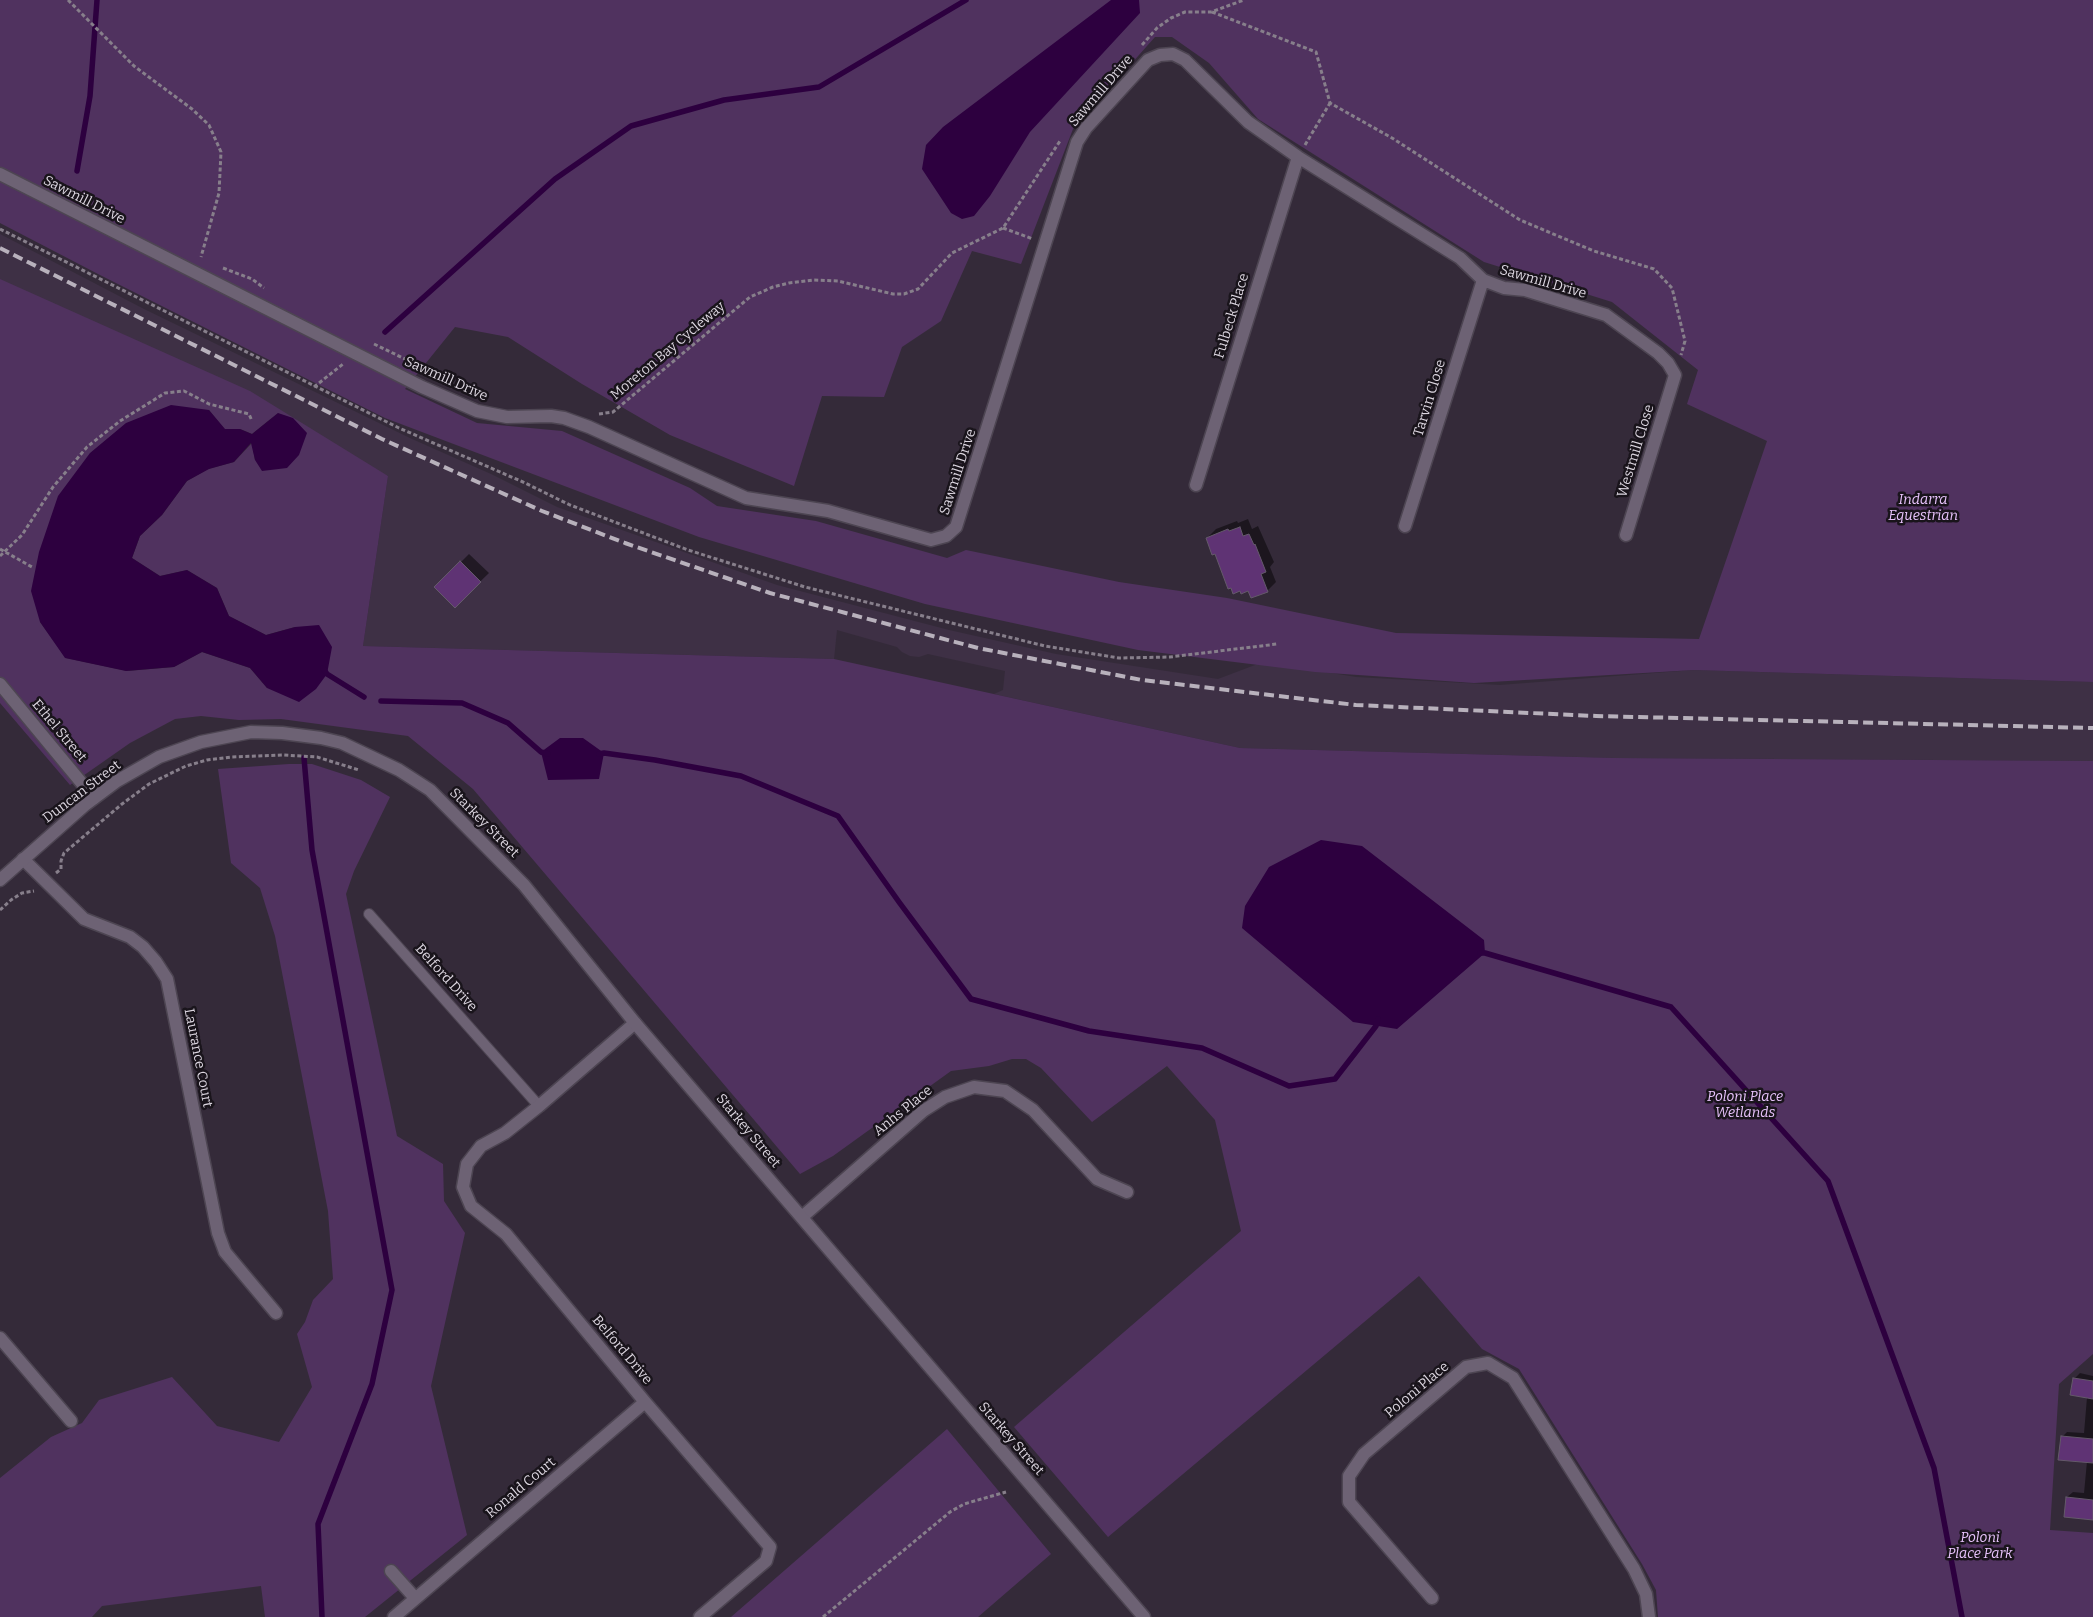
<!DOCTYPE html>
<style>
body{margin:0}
canvas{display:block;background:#342a39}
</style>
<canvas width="2093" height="1617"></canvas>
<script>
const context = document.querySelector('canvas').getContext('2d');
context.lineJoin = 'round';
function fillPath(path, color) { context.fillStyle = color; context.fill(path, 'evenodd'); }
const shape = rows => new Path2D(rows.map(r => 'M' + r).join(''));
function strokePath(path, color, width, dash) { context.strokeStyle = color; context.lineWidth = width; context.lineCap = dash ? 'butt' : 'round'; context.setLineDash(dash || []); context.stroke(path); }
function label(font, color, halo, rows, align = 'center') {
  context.font = font + ' Bitter,serif'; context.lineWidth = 5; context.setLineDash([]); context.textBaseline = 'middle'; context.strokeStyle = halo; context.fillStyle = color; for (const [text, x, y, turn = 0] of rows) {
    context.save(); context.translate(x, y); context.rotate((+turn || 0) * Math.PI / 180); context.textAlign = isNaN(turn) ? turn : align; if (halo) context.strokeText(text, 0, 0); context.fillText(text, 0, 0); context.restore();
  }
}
fillPath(shape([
 [0,234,144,309,412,439,491,474,557,507,777,585,949,630,1056,654,1218,679,1263,662,1356,677,1500,685,1694,670,2093,682,2093,761,1615,758,1240,748,994,694,1003,690,1005,671,928,654,919,657,910,656,902,652,897,647,837,630,834,659,363,646,388,476,0,287]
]), '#3e3045');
fillPath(shape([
 [0,0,2093,0,2093,682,1694,670,1474,683,1315,672,1138,650,925,604,699,537,385,418,100,275,0,223],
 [1155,37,1172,37,1209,63,1258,119,1484,262,1612,302,1698,370,1687,404,1767,441,1699,639,1396,633,1227,598,1119,582,966,550,947,558,816,521,717,506,690,488,562,431,477,423,405,389,455,327,508,337,582,384,670,435,794,486,822,396,884,397,902,347,941,321,972,251,1021,264,1073,129],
 [0,279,250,391,388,476,363,646,834,659,1240,748,1615,758,2093,761,2093,1354,2059,1384,2050,1530,2093,1533,2093,1617,1658,1617,1656,1590,1642,1564,1519,1369,1482,1349,1419,1276,1108,1537,1014,1427,1241,1231,1215,1120,1167,1066,1092,1122,1041,1068,1026,1059,1012,1059,989,1066,951,1071,833,1156,800,1174,473,789,408,736,281,719,239,720,201,716,175,719,130,743,70,785,0,703],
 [209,410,225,430,240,429,252,434,278,413,255,460,252,443,234,462,208,469,187,481,162,515,140,536,132,558,160,576,187,570,217,588,229,616,266,635,295,627,267,688,250,668,202,652,174,667,127,671,66,658,40,622],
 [289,764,312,764,361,780,390,797,354,871,346,894,397,1136,443,1164,444,1201,465,1233,431,1386,467,1535,365,1617,265,1617,261,1586,102,1606,92,1617,0,1617,0,1478,51,1437,82,1423,99,1400,172,1377,217,1426,279,1442,312,1387,297,1334,305,1322,313,1300,333,1279,328,1211,275,936,260,888,231,863,218,769],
 [947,1429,1051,1554,978,1617,731,1617]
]), '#50325f');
fillPath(shape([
 [1111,0,1139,0,1140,13,1030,132,990,196,974,216,962,219,951,213,922,169,926,145,943,127],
 [171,405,209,410,225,429,240,429,252,434,278,413,293,418,307,433,299,455,287,468,262,471,255,460,251,443,234,462,209,469,187,481,162,515,140,536,132,558,160,576,187,570,217,588,229,616,266,635,295,627,319,625,332,647,327,674,316,689,299,702,267,688,250,668,202,652,174,667,126,671,65,658,40,622,31,591,39,552,58,496,90,453,126,423],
 [560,738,583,738,604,753,599,779,548,780,541,752],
 [1321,840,1362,846,1484,940,1485,953,1397,1029,1353,1022,1242,928,1245,906,1269,867]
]), '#2d003f');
fillPath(shape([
 [1248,519,1252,529,1258,526,1274,562,1270,567,1276,582,1267,591,1241,589,1207,538,1216,529,1237,521,1238,523],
 [469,554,489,573,455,606,436,587],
 [2080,1373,2093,1376,2093,1519,2067,1497,2073,1492,2084,1493,2087,1461,2062,1437,2067,1432,2084,1433,2087,1397,2074,1379]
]), '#0007');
strokePath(shape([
 [77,171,90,96,97,0],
 [385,332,555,179,631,126,724,100,819,87,966,0],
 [323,668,327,674,364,697],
 [381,701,462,703,508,723,541,752,548,754],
 [599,754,604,753,655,760,741,776,838,816,899,902,971,999,1089,1031,1202,1048,1289,1086,1335,1079,1376,1026,1378,1019],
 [304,758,312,850,392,1290,372,1384,318,1524,322,1617],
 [1480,953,1485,953,1671,1007,1828,1181,1934,1468,1962,1617]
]), '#2d003f', 5.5);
const building = shape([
 [1240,527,1243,536,1249,534,1254,545,1255,544,1266,572,1261,574,1268,592,1251,598,1248,591,1241,594,1240,591,1233,594,1231,588,1228,589,1215,554,1212,555,1206,538,1228,529,1229,531,1240,527],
 [460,561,481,582,455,608,434,587,460,561],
 [2073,1378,2093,1381,2093,1399,2070,1395,2073,1378],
 [2061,1436,2093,1439,2093,1463,2058,1460,2061,1436],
 [2066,1497,2093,1500,2093,1520,2064,1517,2066,1497]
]);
fillPath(building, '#5f3374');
strokePath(building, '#64596a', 1);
const lane = shape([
 [369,914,539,1106]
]);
const street = shape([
 [0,174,422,387,477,411,507,417,551,416,564,418,589,427,746,498,828,511,931,540,946,536,956,527,1077,142,1086,128,1148,60,1160,55,1173,54,1185,60,1248,122,1298,157,1460,258,1483,280,1504,288,1525,290,1606,315,1658,353,1668,363,1675,375,1626,535],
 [1196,485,1298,157],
 [1405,526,1483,280],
 [0,684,94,798],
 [23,859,84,919,130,937,143,947,156,962,167,979,218,1233,225,1252,276,1313],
 [635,1023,539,1106,505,1133,481,1146,467,1164,463,1187,471,1206,506,1234,645,1402,770,1547,766,1561,700,1617],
 [802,1217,923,1111,945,1097,974,1087,1005,1091,1033,1110,1097,1179,1127,1192],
 [0,1338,71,1421],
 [391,1571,415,1598],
 [1432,1598,1349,1502,1349,1476,1364,1454,1466,1367,1488,1363,1513,1378,1634,1569,1646,1594,1649,1617],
 [394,1617,645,1402]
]);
const secondary = shape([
 [0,880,85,805,117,781,159,757,201,742,251,732,282,733,321,738,342,743,399,770,430,790,524,885,635,1023,1144,1617]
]);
strokePath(lane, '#4d4552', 12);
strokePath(street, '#4d4552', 15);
strokePath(secondary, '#4d4552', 15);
strokePath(shape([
 [68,0,134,66,192,109,209,125,221,152,219,193,201,257],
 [1212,12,1316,52,1330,103,1392,138,1520,220,1594,251,1654,269,1672,288,1685,341,1681,355],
 [1142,45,1157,28,1171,18,1185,12,1211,12,1244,0],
 [1305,145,1330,103],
 [1003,228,1033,239],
 [0,229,399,428,523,482,570,505,688,550,805,587,1045,646,1119,658,1170,657,1277,644],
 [223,268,252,279,264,288],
 [374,344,463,387],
 [314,387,343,364],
 [599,414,613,412,738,307,750,297,773,287,789,283,814,280,838,281,893,294,904,294,918,289,952,253,1003,228,1060,141],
 [0,549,32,567],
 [0,556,22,535,53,487,87,447,120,421,165,393,184,391,209,404,249,414,252,421],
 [56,873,61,869,61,861,64,853,122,804,149,784,186,766,207,760,231,757,283,755,317,757,359,770],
 [0,910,11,900,22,893,34,891],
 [823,1617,950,1512,964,1504,1006,1492]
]), '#877f8b', 3, [4, 2.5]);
strokePath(lane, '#6d6274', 10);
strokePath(street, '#6d6274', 12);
strokePath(secondary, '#6d6274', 12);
strokePath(shape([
 [0,248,382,439,542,511,625,543,770,593,978,648,1142,680,1356,705,1596,716,2093,728]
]), '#b8b1bc', 4, [10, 5]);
label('14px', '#dcd6e0', '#19141b', [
 ["Sawmill Drive",1101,91,-49],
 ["Sawmill Drive",84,200,27],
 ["Sawmill Drive",1543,282,16],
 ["Fulbeck Place",1232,316,-73],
 ["Moreton Bay Cycleway",668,351,-40],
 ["Sawmill Drive",446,379,24],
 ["Tarvin Close",1430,398,-73],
 ["Westmill Close",1636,451,-73],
 ["Sawmill Drive",958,472,-72],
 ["Ethel Street",59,731,50],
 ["Duncan Street",82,792,-37],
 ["Starkey Street",484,823,45],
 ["Belford Drive",446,978,48],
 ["Laurance Court",198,1058,79],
 ["Anhs Place",903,1111,-39],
 ["Starkey Street",748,1131,50],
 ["Belford Drive",622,1350,50],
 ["Poloni Place",1417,1390,-40],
 ["Starkey Street",1011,1439,49],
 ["Ronald Court",521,1488,-40]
]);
label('italic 14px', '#e8c3fc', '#19141b', [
 ["Indarra",1923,500],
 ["Equestrian",1923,516],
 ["Poloni Place",1745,1097],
 ["Wetlands",1745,1113],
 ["Poloni",1980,1538],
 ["Place Park",1980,1554]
]);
</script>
